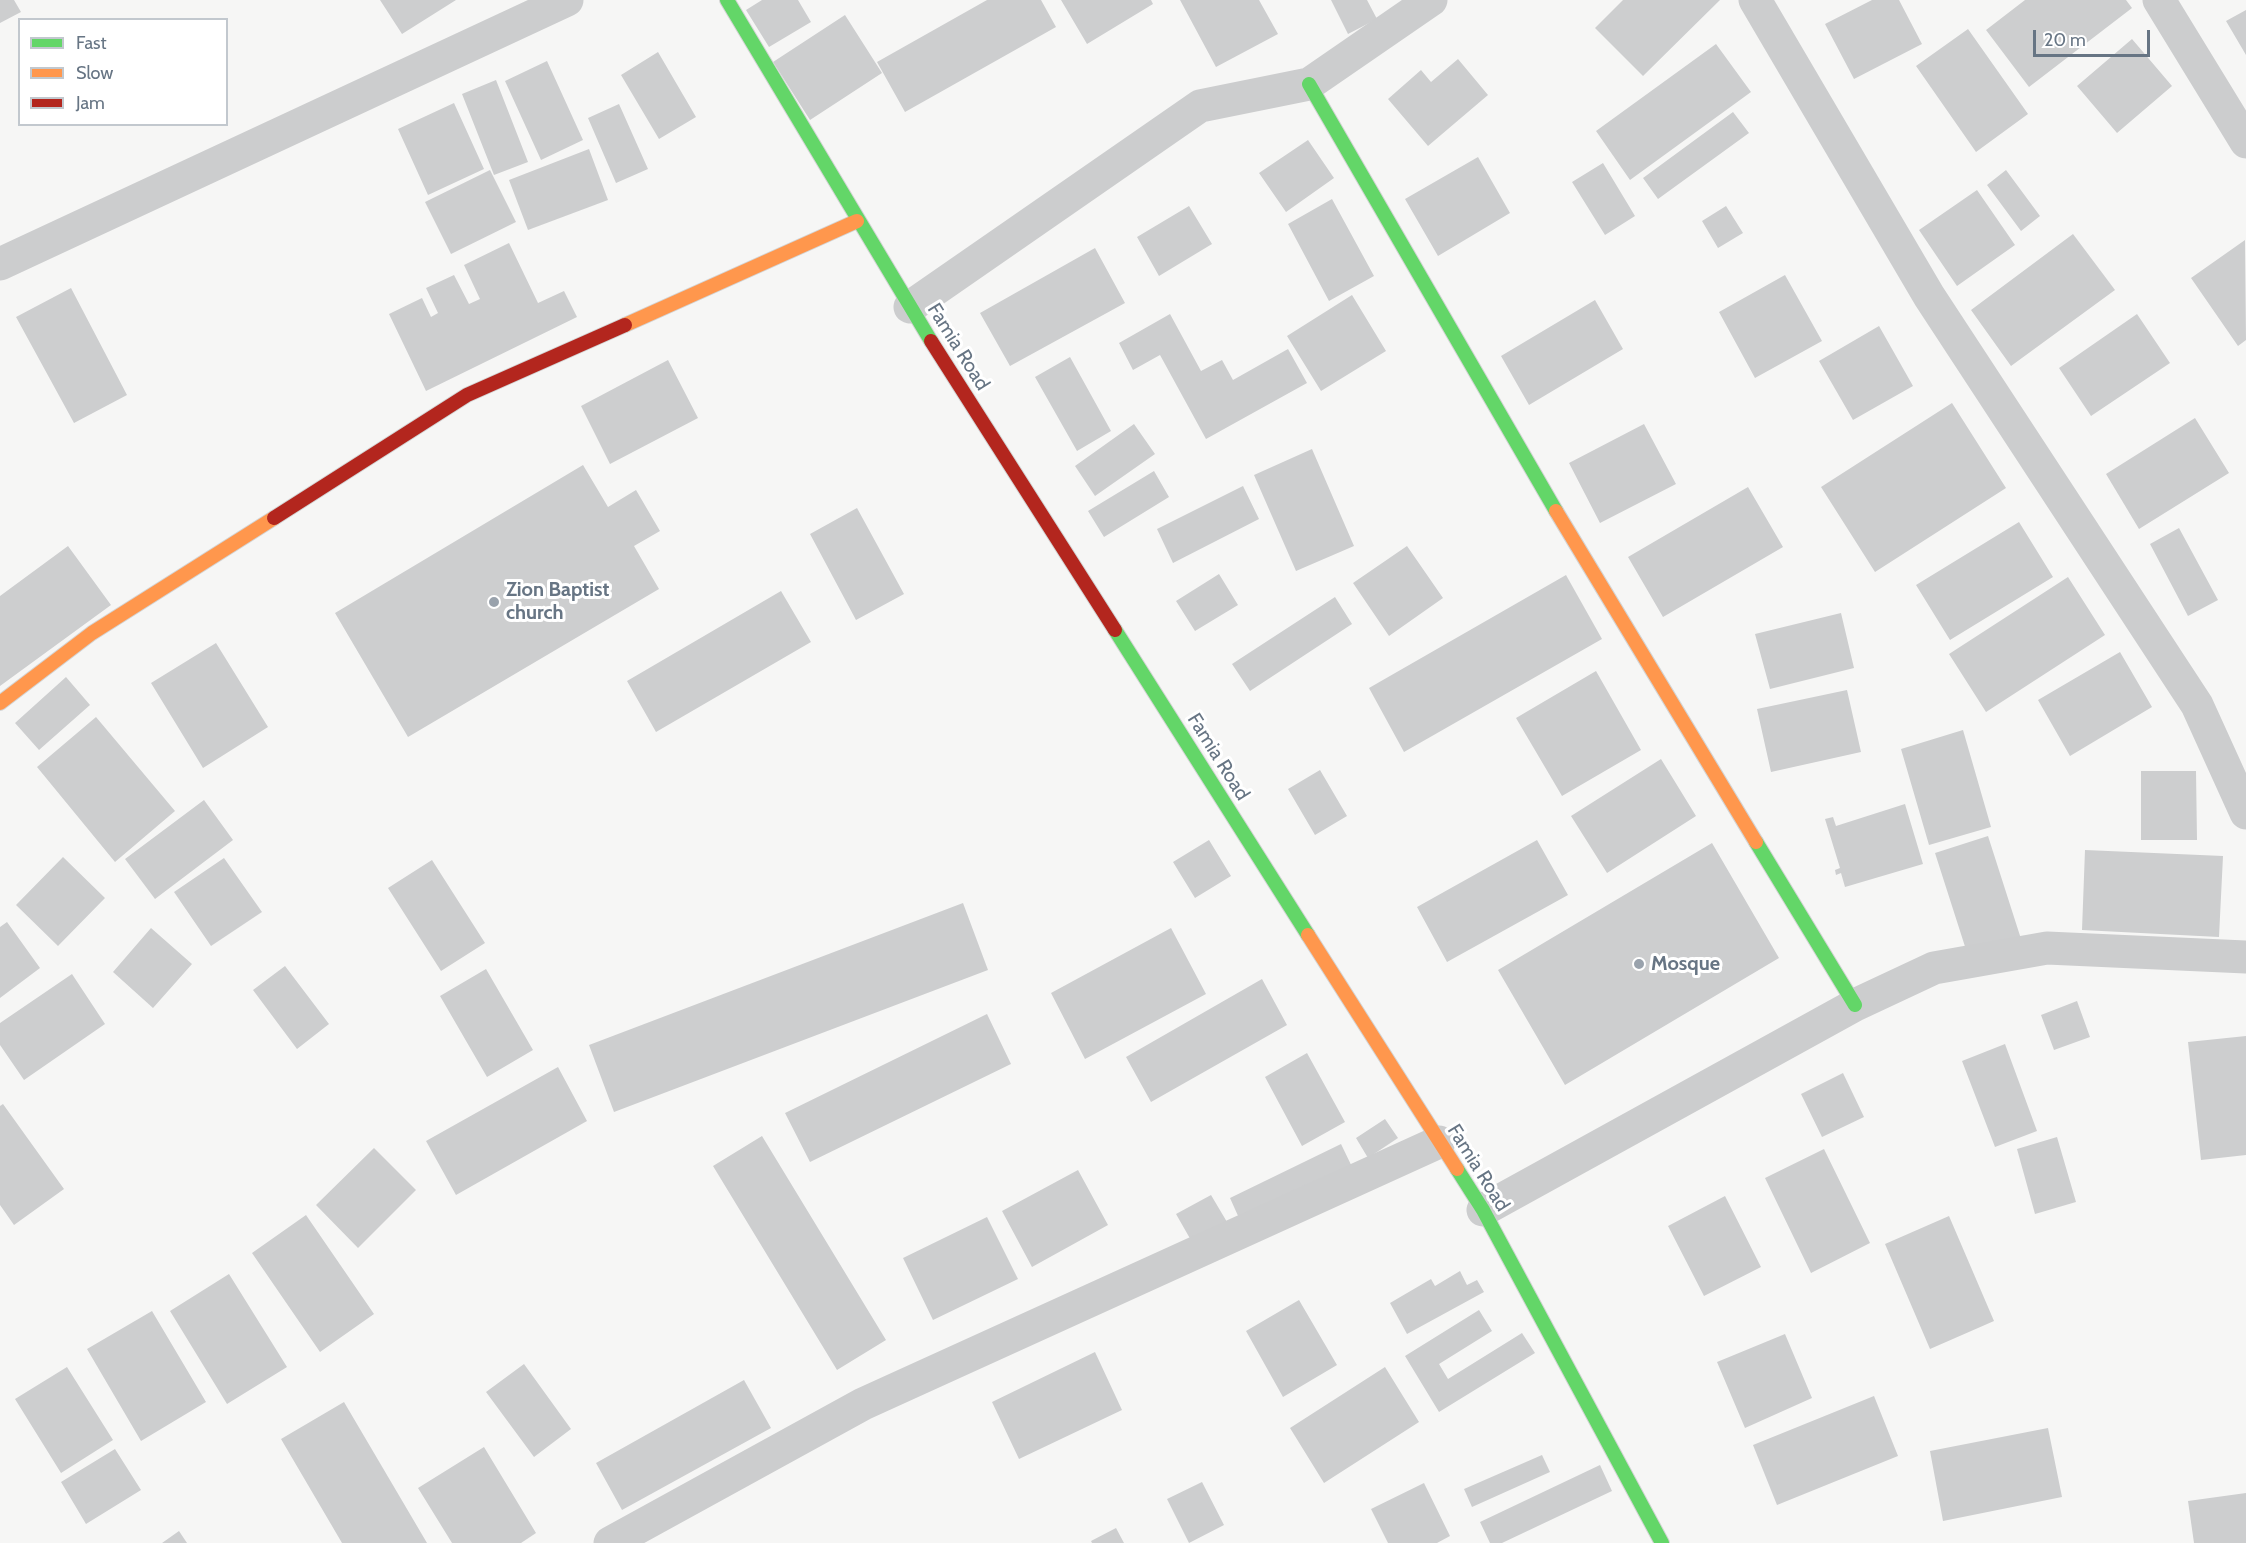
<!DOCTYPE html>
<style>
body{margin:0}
#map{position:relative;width:2246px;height:1543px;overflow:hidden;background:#f6f6f5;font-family:Cabin,sans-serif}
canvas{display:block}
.legend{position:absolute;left:18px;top:18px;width:210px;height:108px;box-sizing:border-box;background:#fff;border:2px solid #c2c8ce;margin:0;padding:8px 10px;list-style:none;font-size:18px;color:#677584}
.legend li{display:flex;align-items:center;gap:12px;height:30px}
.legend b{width:30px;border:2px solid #c2c8ce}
.scale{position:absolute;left:2033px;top:30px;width:117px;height:27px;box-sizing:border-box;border:3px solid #677584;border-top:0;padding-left:8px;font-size:18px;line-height:21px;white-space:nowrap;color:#677584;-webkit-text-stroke:4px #fff;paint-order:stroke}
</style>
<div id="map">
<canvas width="2246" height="1543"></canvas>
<ul class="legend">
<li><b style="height:8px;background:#63d668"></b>Fast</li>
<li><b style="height:8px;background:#ff974d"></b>Slow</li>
<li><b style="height:8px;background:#b3261e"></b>Jam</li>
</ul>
<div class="scale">20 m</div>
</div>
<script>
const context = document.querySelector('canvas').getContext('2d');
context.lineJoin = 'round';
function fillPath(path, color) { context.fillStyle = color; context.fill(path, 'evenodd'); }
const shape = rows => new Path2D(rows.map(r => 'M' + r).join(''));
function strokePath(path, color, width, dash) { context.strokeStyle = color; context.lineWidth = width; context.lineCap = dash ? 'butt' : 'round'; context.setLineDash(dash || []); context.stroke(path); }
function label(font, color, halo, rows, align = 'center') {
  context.font = font + ' Cabin,sans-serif'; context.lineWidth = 6; context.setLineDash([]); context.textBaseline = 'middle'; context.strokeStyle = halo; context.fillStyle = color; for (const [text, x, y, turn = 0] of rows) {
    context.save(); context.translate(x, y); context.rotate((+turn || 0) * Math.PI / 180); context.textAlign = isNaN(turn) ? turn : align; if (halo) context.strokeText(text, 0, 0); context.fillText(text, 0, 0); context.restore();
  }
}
fillPath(shape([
 [0,0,14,0,21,12,0,23],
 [380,0,456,0,402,34],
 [762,0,798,0,811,22,769,47,746,10],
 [987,0,1041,0,1056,27,905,112,877,62],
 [1061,0,1151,0,1153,4,1087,44],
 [1180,0,1259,0,1278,34,1216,67],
 [1331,0,1367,0,1377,19,1348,34],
 [1623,0,1720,0,1643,76,1595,28],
 [1872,0,1899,0,1922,44,1854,79,1825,24],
 [2025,0,2126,0,2132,8,2029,87,1986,30],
 [2246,10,2246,55,2226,21],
 [845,15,882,73,810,120,773,62],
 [1968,29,2028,114,1976,152,1916,66],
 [2132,39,2172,86,2117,133,2077,86],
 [1716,44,1751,92,1630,180,1596,131],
 [658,52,696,117,659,139,621,75],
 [1458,59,1488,95,1428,146,1388,99,1421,70,1431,82],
 [547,61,583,140,541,160,505,81],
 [496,80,528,162,494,175,462,94],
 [454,103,484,169,428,195,398,129],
 [619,104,648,169,616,183,588,118],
 [1733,112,1749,133,1658,199,1643,178],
 [1308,140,1334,178,1286,212,1259,173],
 [589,149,608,200,528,230,509,180],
 [1478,157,1510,213,1438,256,1405,199],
 [1603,163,1635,216,1605,235,1572,182],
 [490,170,516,222,451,254,425,202],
 [2006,170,2040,216,2021,231,1987,185],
 [1977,190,2015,245,1957,286,1919,230],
 [1332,199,1374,276,1329,301,1288,224],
 [1189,206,1212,244,1159,276,1137,237],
 [1726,206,1743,233,1718,248,1702,221],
 [2073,234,2115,290,2011,366,1971,310],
 [2245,240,2246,340,2238,346,2191,278],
 [509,243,538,303,564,291,577,317,426,391,389,314,422,298,431,317,438,313,426,288,454,275,469,304,480,299,464,265],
 [1095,248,1125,303,1010,366,980,313],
 [1785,275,1822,341,1755,378,1719,312],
 [71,288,127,395,74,423,16,317],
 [1352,295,1386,351,1321,391,1287,336],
 [1595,300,1623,349,1529,405,1501,356],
 [1170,314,1201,371,1222,360,1233,380,1288,349,1307,383,1206,439,1160,355,1133,370,1119,343],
 [2137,314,2170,363,2091,416,2059,368],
 [1879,326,1913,386,1853,420,1819,361],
 [1070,357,1111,431,1077,451,1035,377],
 [668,360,698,418,610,464,581,406],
 [1952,403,2006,488,1875,572,1821,487],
 [2195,418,2229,473,2139,529,2106,474],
 [1134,424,1155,454,1095,496,1075,466],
 [1644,424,1676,484,1600,523,1569,463],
 [1312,449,1354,546,1296,571,1254,475],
 [583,465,608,507,636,490,660,531,634,546,659,589,408,737,335,613],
 [1154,471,1169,497,1104,537,1088,511],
 [1243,486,1259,519,1173,563,1157,529],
 [1748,487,1783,547,1663,617,1628,557],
 [857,508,904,594,856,620,810,534],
 [2019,522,2053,577,1950,640,1916,585],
 [2179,528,2218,600,2188,616,2150,544],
 [68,546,111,605,0,686,0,596],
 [1407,546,1443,598,1389,636,1353,583],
 [1219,574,1238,605,1195,631,1176,601],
 [1566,575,1602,639,1404,752,1369,688],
 [2068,577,2105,635,1986,712,1949,654],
 [781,591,811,642,656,732,627,681],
 [1335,597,1352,624,1250,691,1232,664],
 [1841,613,1854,668,1770,689,1755,634],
 [216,643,268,727,203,768,151,683],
 [2120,652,2152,707,2070,756,2038,700],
 [1596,671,1641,750,1562,796,1516,718],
 [66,677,90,705,39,750,15,723],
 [1847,690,1861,752,1771,772,1757,709],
 [96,717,175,811,115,862,37,767],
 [1963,730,1991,827,1929,845,1901,749],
 [1661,759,1696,816,1607,873,1571,816],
 [1320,770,1347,816,1315,835,1288,789],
 [2141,771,2196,771,2197,840,2141,840],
 [204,800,233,840,155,899,125,859],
 [1905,804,1923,864,1845,887,1841,873,1836,875,1835,870,1840,868,1825,819,1833,817,1836,826],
 [1988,836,2022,942,1969,959,1935,853],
 [1209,840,1231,876,1195,898,1173,862],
 [1537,840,1568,895,1447,962,1417,907],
 [1712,843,1779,958,1565,1085,1498,970],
 [2085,850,2223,856,2219,937,2082,930],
 [63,857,105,898,58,946,16,905],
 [224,858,262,912,211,946,174,892],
 [432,860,485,943,441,971,388,888],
 [963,903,988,970,614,1112,589,1045],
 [7,922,40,968,0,998,0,927],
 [151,928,192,964,153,1008,113,972],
 [1171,928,1206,994,1085,1059,1051,993],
 [285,966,329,1024,297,1049,253,990],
 [486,969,533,1050,487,1077,440,996],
 [72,974,105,1024,24,1080,0,1045,0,1023],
 [1262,979,1287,1025,1151,1102,1126,1057],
 [2077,1001,2090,1037,2054,1050,2041,1015],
 [987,1014,1011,1064,810,1162,785,1113],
 [2246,1036,2246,1155,2201,1160,2188,1042],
 [2005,1044,2037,1131,1995,1147,1962,1061],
 [1307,1053,1345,1122,1302,1146,1265,1077],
 [558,1067,587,1121,456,1195,426,1141],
 [1843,1073,1864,1117,1822,1137,1801,1094],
 [3,1104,64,1189,14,1225,0,1205,0,1106],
 [1385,1119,1398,1138,1368,1158,1356,1138],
 [762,1136,886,1340,837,1370,713,1166],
 [2057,1137,2076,1202,2035,1214,2017,1149],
 [1341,1144,1355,1173,1243,1227,1230,1198],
 [374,1148,416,1190,358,1248,316,1205],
 [1824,1149,1870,1243,1811,1273,1765,1178],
 [1078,1170,1108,1225,1032,1267,1002,1211],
 [1211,1195,1227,1222,1192,1242,1176,1214],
 [1725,1196,1761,1267,1704,1296,1668,1226],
 [306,1215,374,1314,320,1352,252,1253],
 [1949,1216,1994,1321,1930,1349,1885,1244],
 [987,1217,1018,1279,933,1320,903,1258],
 [1460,1271,1467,1285,1477,1280,1484,1292,1407,1334,1390,1303,1431,1279,1435,1286],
 [229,1274,287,1367,227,1404,170,1311],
 [1299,1300,1337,1365,1283,1397,1246,1331],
 [1479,1310,1492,1331,1439,1364,1448,1379,1522,1333,1535,1353,1439,1412,1405,1356],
 [152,1311,206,1402,141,1441,87,1349],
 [1785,1334,1812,1398,1745,1428,1717,1362],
 [1095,1352,1122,1410,1019,1459,992,1402],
 [524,1364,571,1429,534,1457,486,1392],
 [67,1367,113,1440,61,1473,15,1399],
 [1385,1367,1419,1422,1324,1483,1290,1428],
 [744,1380,771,1428,622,1510,596,1463],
 [1874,1396,1898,1456,1777,1505,1753,1445],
 [344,1402,427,1543,342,1543,281,1439],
 [2048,1428,2062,1497,1943,1521,1930,1451],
 [484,1447,536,1533,521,1543,452,1543,418,1488],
 [115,1449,141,1490,86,1524,61,1482],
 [1542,1455,1550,1472,1472,1507,1464,1489],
 [1600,1465,1612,1491,1502,1543,1490,1543,1480,1522],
 [1202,1482,1224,1525,1189,1543,1167,1499],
 [1424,1483,1450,1536,1437,1543,1388,1543,1371,1509],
 [2246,1493,2246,1543,2194,1543,2188,1501],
 [1116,1528,1124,1543,1092,1543,1091,1541],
 [179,1531,187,1543,162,1543]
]), '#cdcecf');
const fast = shape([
 [727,0,931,341],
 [1309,84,1556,511],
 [1115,630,1308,935],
 [1756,842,1855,1005],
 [1457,1169,1483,1210,1662,1543]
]);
const slow = shape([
 [625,325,857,221],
 [1556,511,1756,842],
 [0,703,92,633,274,518],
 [1308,935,1457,1169]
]);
const jam = shape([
 [931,341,1115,630],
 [274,518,467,395,625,325]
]);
strokePath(fast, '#d3d4d4', 16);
strokePath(slow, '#d3d4d4', 16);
strokePath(jam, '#d3d4d4', 16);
strokePath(shape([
 [1755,0,1929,296,2197,705,2246,813],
 [2159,0,2246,142],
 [0,264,567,0],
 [910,307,1200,106,1309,84,1431,0],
 [1483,1210,1855,1005,1934,968,2047,948,2246,957],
 [610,1543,863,1404,1439,1142]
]), '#cccdce', 33);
strokePath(fast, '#63d668', 14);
strokePath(slow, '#ff974d', 14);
strokePath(jam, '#b3261e', 14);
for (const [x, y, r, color] of [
 [494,602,6,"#99a2ac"],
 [1639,964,6,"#99a2ac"]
]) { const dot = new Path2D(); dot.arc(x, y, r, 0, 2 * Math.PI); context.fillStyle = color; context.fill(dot); strokePath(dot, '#fff', 2); }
label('20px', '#677584', '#fff', [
 ["Famia Road",958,347,58],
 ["Famia Road",1218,757,58],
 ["Famia Road",1478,1168,58]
]);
label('bold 20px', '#677584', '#fff', [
 ["Zion Baptist",506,590],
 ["church",506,613],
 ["Mosque",1651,964]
], 'left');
</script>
